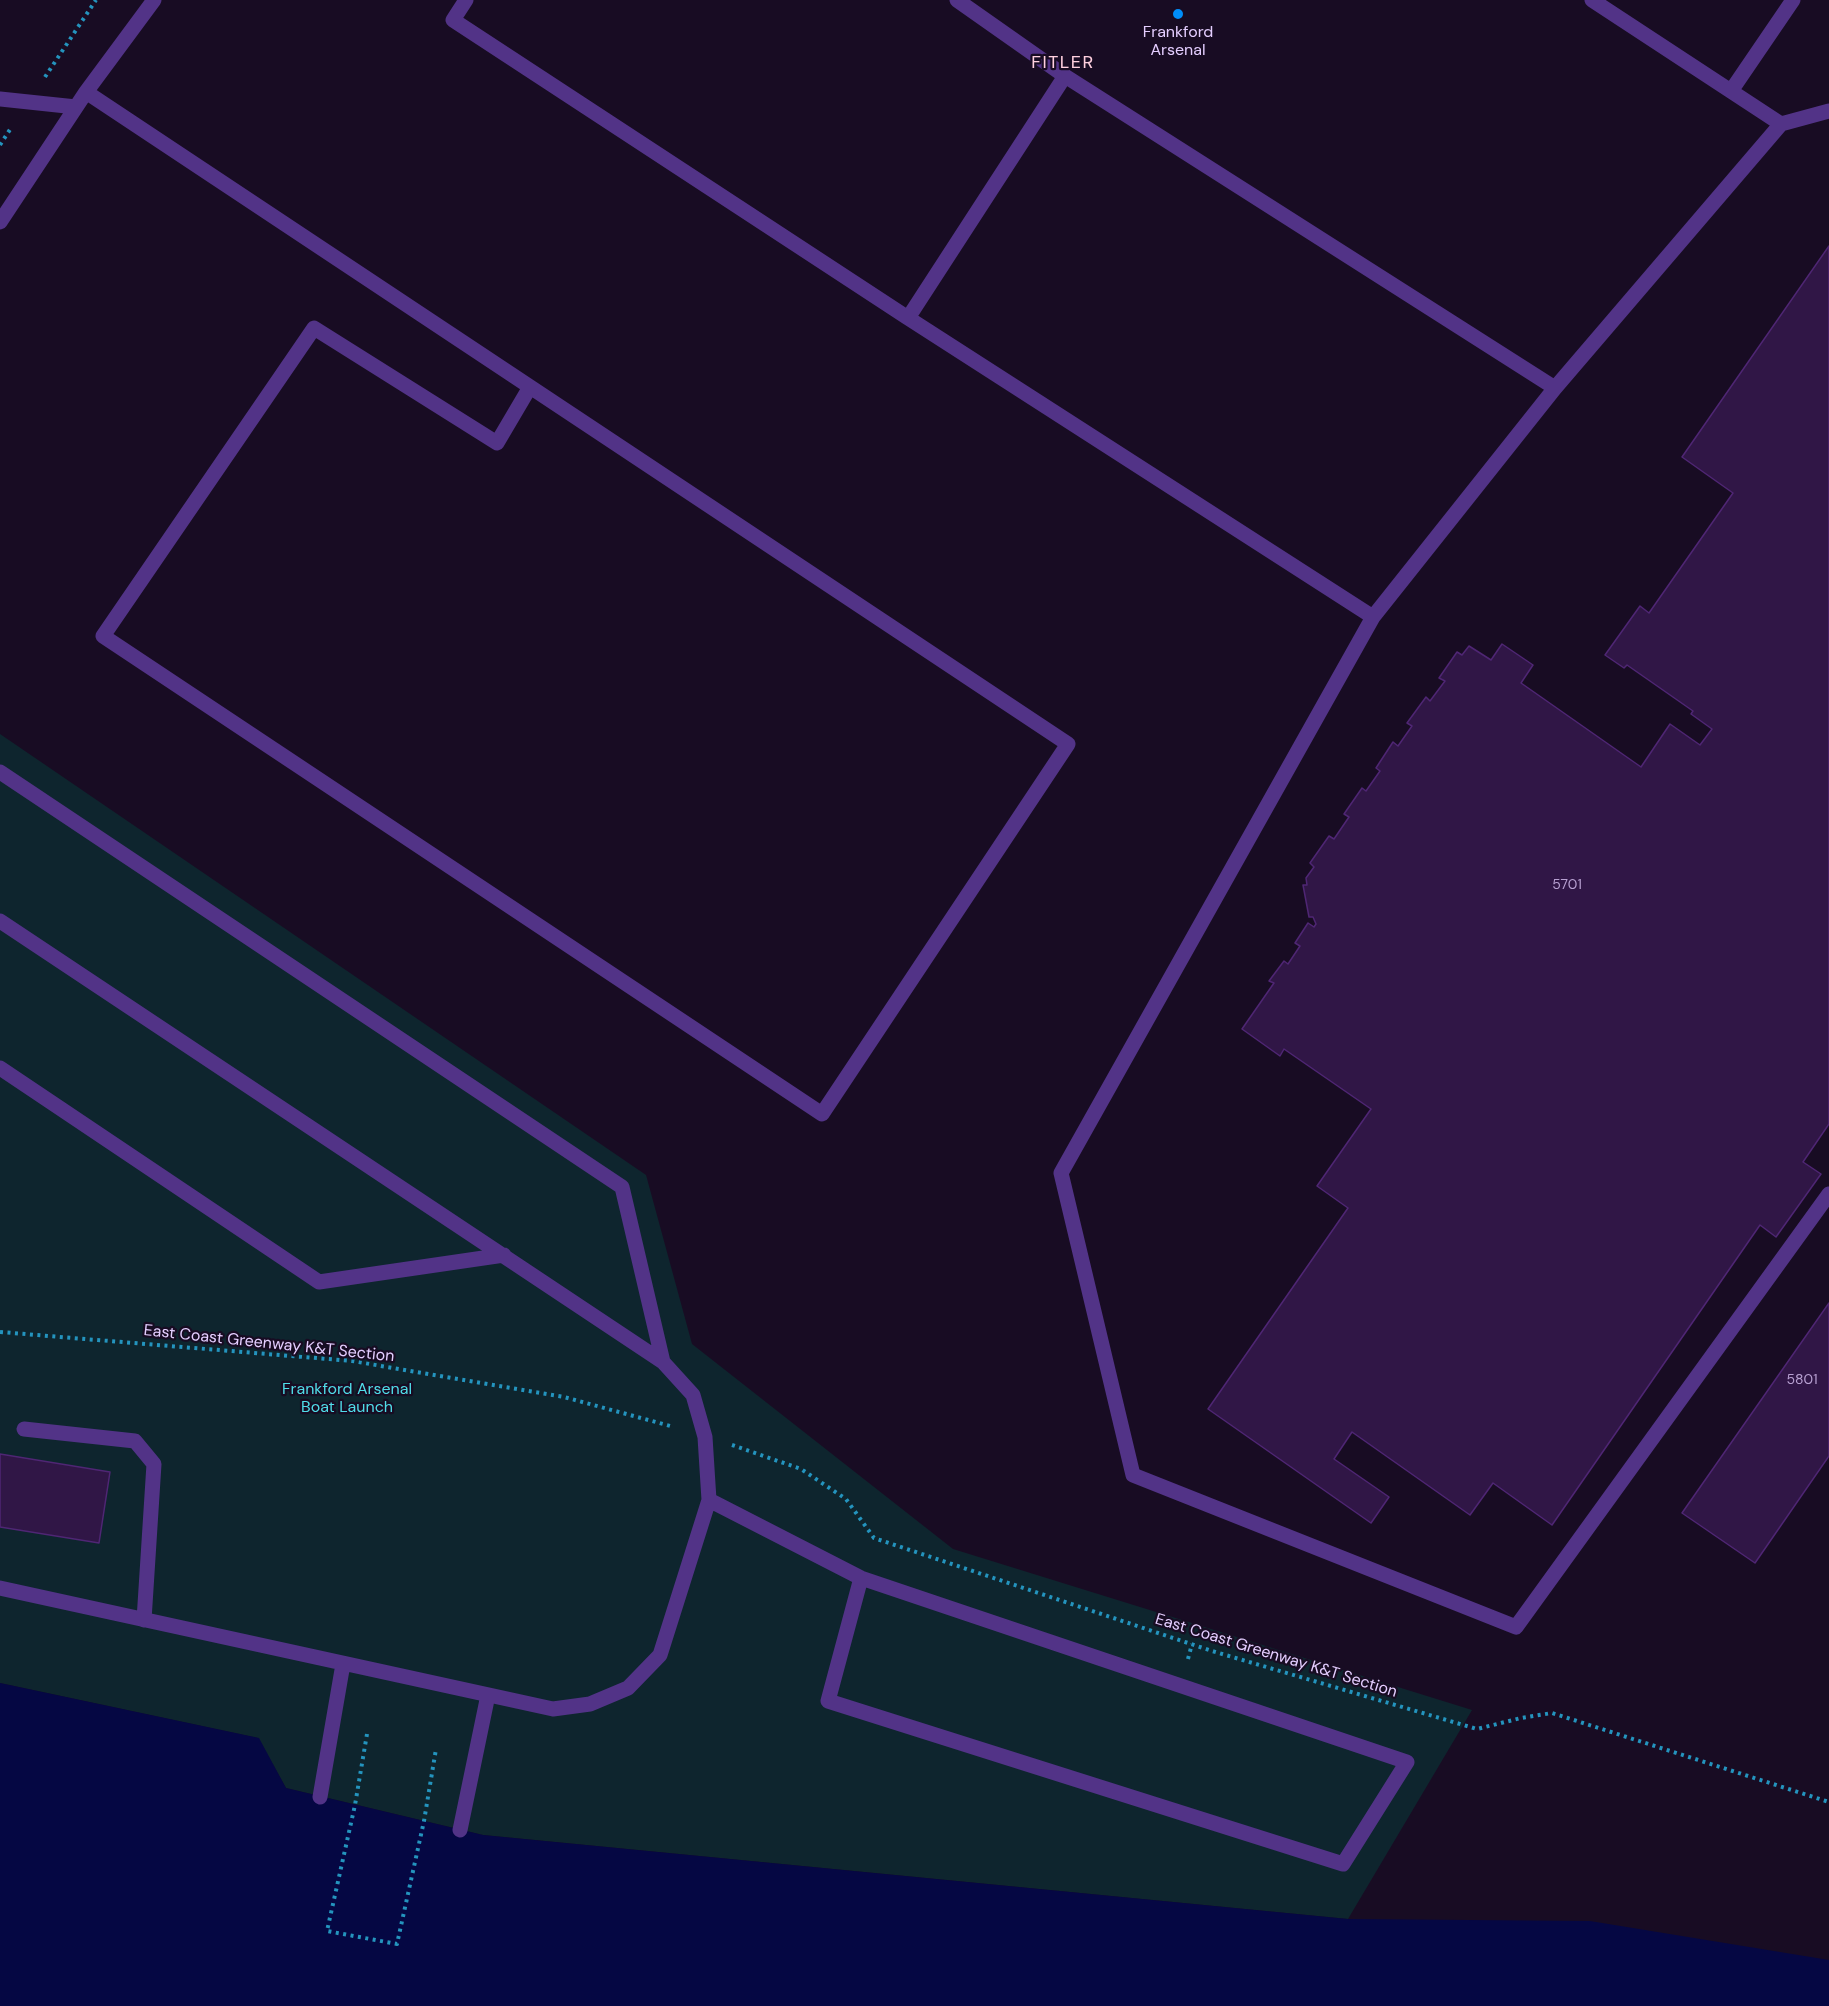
<!DOCTYPE html>
<style>
body{margin:0}
canvas{display:block;background:#180c23}
</style>
<canvas width="1829" height="2006"></canvas>
<script>
const context = document.querySelector('canvas').getContext('2d');
context.lineJoin = 'round';
function fillPath(path, color) { context.fillStyle = color; context.fill(path, 'evenodd'); }
const shape = rows => new Path2D(rows.map(r => 'M' + r).join(''));
function strokePath(path, color, width, dash) { context.strokeStyle = color; context.lineWidth = width; context.lineCap = dash ? 'butt' : 'round'; context.setLineDash(dash || []); context.stroke(path); }
function label(font, color, halo, rows, align = 'center') {
  context.font = font + ' "DM Sans",sans-serif'; context.lineWidth = 4.5; context.setLineDash([]); context.textBaseline = 'middle'; context.strokeStyle = halo; context.fillStyle = color; for (const [text, x, y, turn = 0] of rows) {
    context.save(); context.translate(x, y); context.rotate((+turn || 0) * Math.PI / 180); context.textAlign = isNaN(turn) ? turn : align; if (halo) context.strokeText(text, 0, 0); context.fillText(text, 0, 0); context.restore();
  }
}
fillPath(shape([
 [0,734,646,1175,692,1344,953,1549,1472,1710,1348,1919,483,1835,286,1788,258,1738,0,1683]
]), '#0e252e');
fillPath(shape([
 [0,1683,259,1738,286,1788,483,1835,1348,1919,1590,1921,1829,1960,1829,2006,0,2006]
]), '#050743');
const building = shape([
 [1829,246,1829,1124,1803,1162,1821,1174,1776,1237,1760,1225,1552,1525,1493,1483,1470,1515,1352,1432,1334,1459,1389,1497,1371,1523,1208,1409,1348,1208,1317,1186,1371,1109,1284,1049,1280,1056,1242,1029,1274,983,1269,981,1284,961,1288,964,1300,946,1295,943,1308,923,1314,927,1316,924,1313,917,1309,917,1303,885,1307,885,1306,878,1314,867,1310,863,1329,836,1334,839,1349,817,1344,814,1362,788,1366,791,1380,771,1376,768,1393,742,1398,746,1412,726,1407,723,1426,697,1430,701,1445,681,1439,678,1457,652,1462,655,1469,646,1491,660,1502,644,1533,665,1521,683,1641,767,1670,724,1700,745,1712,729,1691,714,1693,711,1627,665,1624,668,1605,655,1640,606,1649,613,1733,493,1682,457,1829,246],
 [1829,1303,1829,1456,1755,1563,1682,1513,1829,1303],
 [0,1454,110,1472,99,1543,0,1527,0,1454]
]);
fillPath(building, '#301646');
strokePath(building, '#4f2674', 1.5);
strokePath(shape([
 [45,77,96,0],
 [0,145,11,128],
 [0,1332,352,1361,564,1397,674,1427],
 [732,1445,801,1469,846,1499,874,1538,1212,1651,1477,1729,1521,1718,1552,1713,1829,1802],
 [1188,1659,1192,1644],
 [367,1734,355,1805,327,1931,397,1944,424,1821,436,1749]
]), '#2494be', 4, [3, 4.5]);
strokePath(shape([
 [154,0,86,92,1068,744,822,1114,103,636,314,328,497,443,530,387],
 [466,0,453,20,908,318],
 [957,0,1065,76,1555,388],
 [1592,0,1781,124,1829,111],
 [1065,76,908,318,1373,617],
 [1731,91,1793,0],
 [0,99,76,107],
 [1781,124,1555,388,1373,617,1061,1173,1133,1475,1516,1627,1829,1194],
 [0,222,86,92],
 [0,772,622,1187,663,1362,693,1395,705,1437,709,1500],
 [0,921,663,1362],
 [0,1068,319,1282,504,1255],
 [24,1429,135,1441,154,1464,144,1620],
 [0,1588,553,1709,590,1704,628,1688,660,1655,709,1500,861,1578,1407,1762,1343,1864,828,1701,861,1578],
 [320,1797,343,1664],
 [460,1830,488,1695]
]), '#523387', 15);
for (const [x, y, r, color] of [
 [1178,14,6,"#008ef9"]
]) { const dot = new Path2D(); dot.arc(x, y, r, 0, 2 * Math.PI); context.fillStyle = color; context.fill(dot); strokePath(dot, '#180c23', 2); }
label('14px', '#b7a0d1', null, [
 ["5701",1567,885],
 ["5801",1802,1380]
]);
label('16px', '#e4ceff', '#180c23', [
 ["Frankford",1178,33],
 ["Arsenal",1178,51]
]);
label('16px', '#e4ceff', '#180c23', [
 ["East Coast Greenway K&T Section",269,1344,6],
 ["East Coast Greenway K&T Section",1276,1656,17]
]);
label('16px', '#50dde9', '#180c23', [
 ["Frankford Arsenal",347,1390],
 ["Boat Launch",347,1408]
]);
context.letterSpacing = '1.5px';
label('18px', '#ffd0df', '#180c23', [
 ["FITLER",1063,63]
]);
context.letterSpacing = '0px';
</script>
